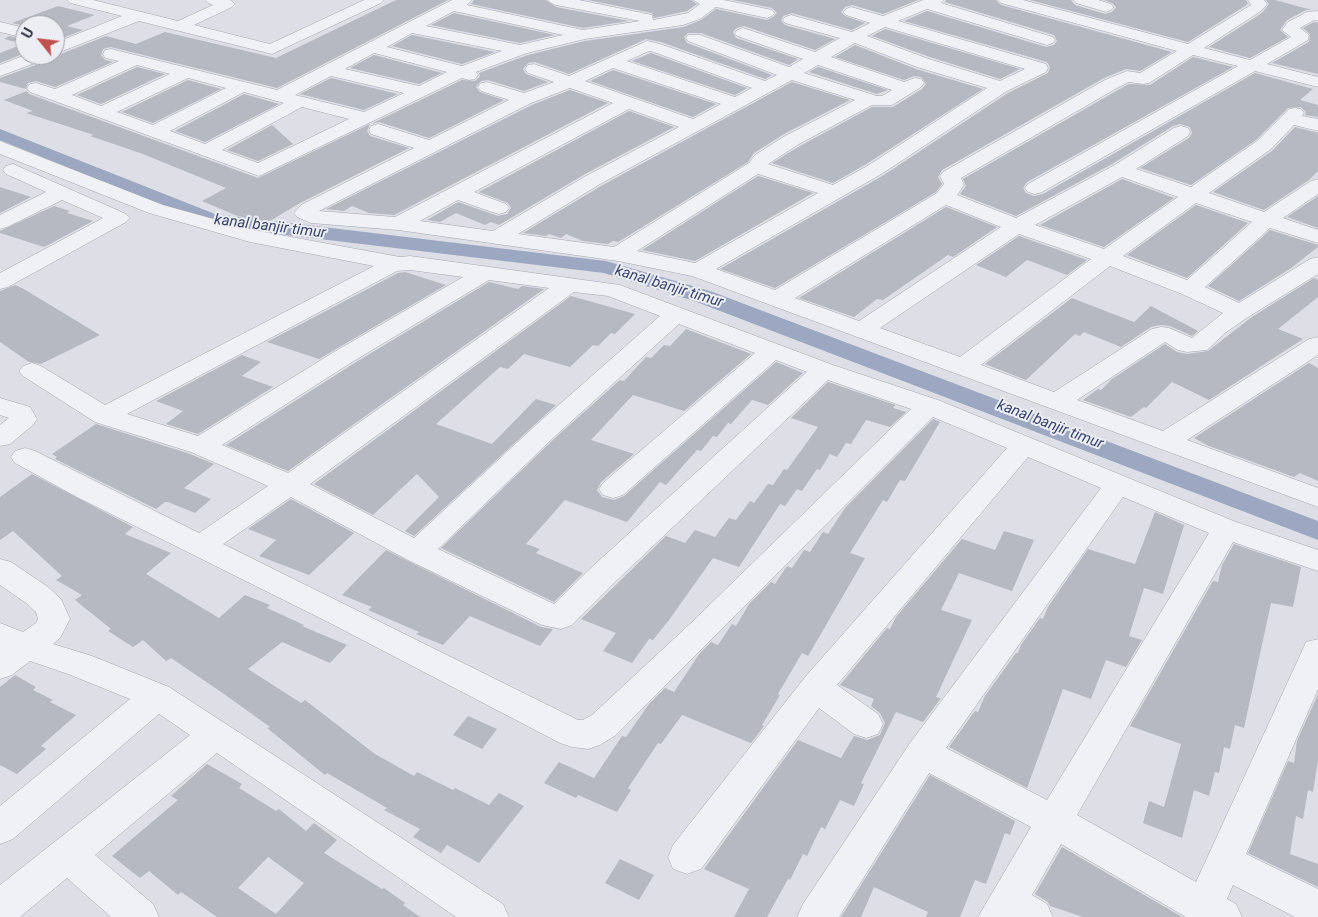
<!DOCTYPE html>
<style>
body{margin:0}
#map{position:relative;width:1318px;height:917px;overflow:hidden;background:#dedfe6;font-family:Roboto,sans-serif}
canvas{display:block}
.north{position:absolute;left:15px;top:15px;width:50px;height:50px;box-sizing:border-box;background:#edeef4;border:1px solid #9fa0aa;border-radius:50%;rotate:299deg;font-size:14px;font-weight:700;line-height:20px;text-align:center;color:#292c3b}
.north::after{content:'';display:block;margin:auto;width:18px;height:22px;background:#bf514f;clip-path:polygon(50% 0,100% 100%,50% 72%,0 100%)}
</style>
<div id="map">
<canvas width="1318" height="917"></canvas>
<div class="north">U</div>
</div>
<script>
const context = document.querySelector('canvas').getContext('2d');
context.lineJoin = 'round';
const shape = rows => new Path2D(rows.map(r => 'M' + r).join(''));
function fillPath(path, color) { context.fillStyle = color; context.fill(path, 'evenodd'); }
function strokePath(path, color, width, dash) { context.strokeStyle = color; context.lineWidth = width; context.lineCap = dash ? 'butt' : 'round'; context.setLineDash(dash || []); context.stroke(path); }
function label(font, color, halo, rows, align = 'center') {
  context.font = font + ' Roboto,sans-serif'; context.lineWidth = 4; context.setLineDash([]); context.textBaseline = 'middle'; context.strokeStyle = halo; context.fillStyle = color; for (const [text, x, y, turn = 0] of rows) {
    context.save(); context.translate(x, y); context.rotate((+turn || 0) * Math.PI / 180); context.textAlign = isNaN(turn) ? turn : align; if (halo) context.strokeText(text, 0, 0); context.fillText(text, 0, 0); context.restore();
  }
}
fillPath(shape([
 [0,129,215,214,606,261,710,291,1318,521,1318,540,694,301,604,273,211,226,0,140,0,129]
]), '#9ca8c2');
fillPath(shape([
 [396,0,448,0,277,88,111,47,103,49,101,55,105,60,113,62,55,87,36,81,28,83,26,89,0,82,0,78,47,61,50,55,56,56,106,36,136,44,165,32,276,58],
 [474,0,546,0,556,7,629,21,583,28,471,4],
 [588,0,691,0,697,4,687,11,654,18,652,13],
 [733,0,918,0,883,14,852,5,845,7,841,12,845,16,865,23,852,30,792,13,783,16,781,21,785,25,835,39,815,50,744,26,736,28,733,32,736,38,798,59,789,65,701,33,688,33,684,37,687,43,772,75,765,79,661,42,646,39,569,74,535,62,528,63,523,69,526,74,548,82,524,91,488,80,481,81,476,87,480,92,504,100,429,138,379,122,371,124,462,80,475,81,480,76,479,73,528,55,585,41,684,27,701,20,716,9,767,20,773,17,777,13,772,8],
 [946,0,996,0,1001,5,1172,52,1140,71,1126,69,1104,78,942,170,938,177,942,184,936,192,775,288,720,269,884,175,1008,93,1048,73,1050,67,1047,62,904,21,927,11,1046,47,1054,45,1057,41,1054,35,945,2],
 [1030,0,1071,0,1075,5,1105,14,1112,12,1116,7,1112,3,1104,0,1246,0,1248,4,1188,42],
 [1266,0,1275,0,1312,10,1306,10,1287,20,1280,30,1288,37,1250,58,1209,47,1262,13,1269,4],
 [58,6,95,15,67,26,83,30,55,41,55,25,25,26,12,23],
 [454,13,555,35,520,43,431,25],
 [1314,22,1318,23,1318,74,1272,63,1309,42,1310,34,1303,28],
 [885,29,1020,69,1000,79,930,57,872,36],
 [412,35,495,52,462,64,392,46],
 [10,36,25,40,25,53,0,63,0,53,23,44,4,39],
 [855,45,916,69,983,89,868,163,833,183,772,163,800,146,872,107,893,107,922,89,926,84,921,77,914,76,904,80,835,57],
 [651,53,747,88,735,95,632,61],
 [374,55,442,73,419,84,350,68],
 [1193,57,1233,67,1027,182,1023,188,1026,193,1034,196,1043,194,1255,73,1313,89,1300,100,1318,105,1318,117,1305,115,1306,112,1301,107,1288,108,1256,140,1191,185,1140,168,1189,138,1192,133,1190,127,1180,124,1173,126,1112,164,1016,216,960,194,966,186,963,179,1118,90,1129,84,1150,85],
 [137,67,165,74,101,104,77,95],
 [818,67,888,90,877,94,809,72],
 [613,70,716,104,693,117,590,81],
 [331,78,398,94,364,110,300,94],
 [188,80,221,89,153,123,122,112],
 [792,82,850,100,784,134,754,153,748,162,618,242,613,241,608,244,583,241,566,234,561,238,549,234,546,236,523,233,601,186],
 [570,90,608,103,394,215,369,213,352,206,344,211,326,209,532,105],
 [27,91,29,94,258,178,370,124,367,131,370,136,409,148,300,203,265,224,235,215,202,201,226,188,143,154,90,136,94,135,26,113,33,111,4,100],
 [244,94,279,104,205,142,175,131],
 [629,111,674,127,585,174,499,225,491,222,485,225,456,213,440,222,427,220,458,202,498,216,507,214,511,208,508,203,479,192],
 [272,125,293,144,258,161,227,150],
 [1295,127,1318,133,1318,171,1309,180,1264,210,1213,192,1272,151],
 [758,176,813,193,695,261,642,250],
 [1122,179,1174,198,1104,247,1040,225],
 [0,187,31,197,0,213],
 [1318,196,1318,228,1287,217],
 [1196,205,1248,223,1187,278,1127,255],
 [54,206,70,211,67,213,93,221,44,247,0,233,0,231],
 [946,207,997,227,953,257,948,255,883,300,877,299,854,317,799,298],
 [1270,230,1318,245,1318,247,1291,268,1239,301,1208,286],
 [1019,236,1087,260,1067,275,1027,260,1006,277,976,265],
 [405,272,446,285,319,359,267,342,398,273],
 [1314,278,1318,280,1318,297,1278,329,1303,339,1209,400,1172,382,1146,408,1144,407,1131,417,1083,400,1098,389,1101,390,1112,379,1165,344,1177,352,1187,354,1208,351,1252,317],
 [489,282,518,289,522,286,544,289,288,471,226,445,353,364],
 [15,285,22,288,100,335,41,364,29,362,0,342,0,291],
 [571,296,635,314,615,334,611,333,598,346,593,345,570,367,524,354,508,369,500,367,436,424,492,444,536,399,556,405,414,536,405,531,439,497,417,474,373,515,314,484],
 [1072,298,1134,322,1151,306,1198,331,1192,336,1170,326,1161,325,1151,327,1121,347,1084,332,1080,336,1075,334,1026,380,985,364],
 [686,329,751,354,684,411,633,395,591,440,634,454,601,482,597,490,602,497,614,500,624,496,776,362,803,373,768,405,752,400,731,424,728,423,717,437,713,436,701,451,697,450,666,485,660,482,627,522,565,500,526,544,540,549,536,553,583,573,554,602,441,548,555,438,620,380,624,381,646,357,651,358,664,345,670,346],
 [242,355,261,362,242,376,273,387,198,434,166,424,183,411,156,401],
 [1309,363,1318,368,1318,481,1300,473,1294,477,1209,446,1194,438],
 [828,382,895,405,893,408,906,412,890,427,866,420,851,444,846,443,837,457,830,454,820,470,817,469,802,491,797,489,785,506,780,504,739,567,713,558,669,620,653,640,649,639,632,663,603,651,616,633,581,619,666,536,685,543,695,530,715,537,729,518,736,520,750,501,754,503,768,484,773,485,784,469,787,470,818,427,791,418],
 [933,419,940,422,905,481,900,480,887,502,883,500,850,553,865,558,808,656,802,653,778,694,780,695,762,725,764,726,751,743,682,715,661,744,658,743,628,788,631,790,617,812,578,795,576,798,544,783,559,762,594,778,622,736,626,737,649,704,665,688,674,692,700,653,711,642,718,645,732,624,736,626,749,604,771,582,775,584,787,566,792,568,804,550,810,552,823,532,828,534,845,508],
 [96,424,190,454,214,464,184,488,211,499,195,513,168,502,165,502,156,509,55,459,57,457,52,454],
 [32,474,133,527,125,534,171,553,146,574,219,618,245,595,270,605,267,608,304,625,302,626,347,645,330,663,282,642,248,669,301,703,305,700,375,754,414,776,417,772,453,790,455,788,489,805,499,793,524,806,479,863,447,845,441,853,413,837,420,829,384,810,387,808,327,773,325,775,267,728,270,727,224,694,171,658,166,661,143,640,133,647,108,631,111,629,75,600,82,595,56,580,62,576,13,531,0,540,0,497],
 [291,499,354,533,309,575,259,556,276,540,248,529],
 [1155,512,1184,525,1163,594,1144,588,1129,636,1142,640,1126,667,1106,660,1091,699,1063,689,1027,788,949,747,975,711,978,712,985,696,1016,653,1018,653,1021,645,1040,618,1043,619,1048,607,1088,549,1135,564],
 [1004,531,1034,540,1012,591,959,573,941,610,972,620,936,697,941,698,923,722,896,712,861,783,864,784,854,806,840,800,825,829,821,827,807,856,803,854,790,880,788,879,767,917,734,917,749,889,704,869,798,740,841,758,854,736,867,740,880,735,885,723,880,713,871,706,874,699,840,685,887,628,890,629,896,617,962,539,995,550],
 [1234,544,1301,567,1293,607,1271,603,1244,728,1235,725,1230,749,1224,747,1219,773,1215,772,1209,796,1194,790,1182,838,1143,823,1149,801,1164,807,1181,744,1130,726,1213,581,1218,582,1222,565],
 [386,550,541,627,553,629,540,646,470,616,443,645,416,634,419,632,368,610,372,607,342,595],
 [15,675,36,687,33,690,53,700,50,702,76,715,41,746,46,749,17,774,0,765,0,687],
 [1318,694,1318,760,1313,792,1308,790,1303,819,1296,816,1290,854,1318,864,1318,887,1248,853,1288,761,1294,763,1297,741],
 [468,716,497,729,482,749,453,735],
 [207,764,242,784,239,788,276,811,279,809,306,831,314,823,337,840,324,853,382,889,384,888,405,903,403,905,420,917,217,917,181,892,178,895,149,871,140,878,112,856,178,800,171,796],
 [268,857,304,883,276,914,238,888],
 [930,775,1015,821,1010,835,1005,833,986,884,975,880,960,917,926,917,928,912,874,887,861,917,841,917],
 [1062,847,1182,917,1083,917,1050,906,1048,902,1035,894],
 [620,859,654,875,639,900,605,883]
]), '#b6b8c2');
const minor = shape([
 [67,0,93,0,178,21,213,5,208,3,205,0,230,0,235,4,232,7,194,25,270,44,364,0,384,0,381,3,272,54,139,21,55,54,55,43,122,16,70,3,67,0],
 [452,0,472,0,467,5,583,30,640,21,556,5,551,3,548,0,579,0,652,15,653,20,688,13,700,4,693,0,724,0,772,10,775,13,772,16,767,18,716,7,700,19,683,25,585,39,527,53,476,72,478,75,475,79,469,80,462,78,259,176,30,92,27,88,30,84,36,83,55,89,119,61,105,58,103,54,105,50,111,49,277,90,452,0],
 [454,11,563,35,520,45,426,26,454,11],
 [412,33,502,51,462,66,387,47,412,33],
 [374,53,447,72,419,86,345,69,374,53],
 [137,65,170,74,101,106,72,95,137,65],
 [331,76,404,93,364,112,295,95,331,76],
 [188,78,226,88,153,125,117,112,188,78],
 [244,92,284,103,205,144,170,131,244,92],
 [302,107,349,119,258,163,222,150,302,107],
 [923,0,944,0,941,3,1053,37,1055,40,1053,43,1047,45,927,9,898,21,1046,64,1048,68,1046,72,1007,91,883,173,716,269,775,290,937,193,944,184,940,176,943,172,1105,80,1127,71,1140,73,1177,51,1001,3,998,0,1023,0,1188,44,1251,5,1248,0,1264,0,1267,4,1261,11,1204,48,1250,60,1291,37,1282,30,1288,22,1307,12,1318,11,1318,21,1314,20,1300,28,1309,35,1308,40,1267,64,1318,77,1318,87,1255,71,1042,192,1035,194,1028,192,1025,188,1028,184,1238,66,1193,55,1149,83,1143,84,1129,82,1117,88,961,178,964,185,957,195,1016,218,1113,166,1174,128,1181,126,1188,128,1190,132,1188,136,1136,169,1191,187,1257,141,1289,109,1295,108,1301,109,1304,113,1302,116,1318,119,1318,131,1294,125,1271,149,1209,193,1264,212,1311,181,1318,179,1318,194,1283,218,1318,230,1318,243,1270,228,1205,287,1239,303,1310,259,1318,257,1318,274,1248,317,1225,333,1207,350,1187,352,1178,350,1165,342,1077,400,1163,431,1309,339,1318,337,1318,355,1187,440,1318,488,1318,507,692,276,618,261,398,230,311,223,297,217,294,213,301,205,414,148,371,134,369,130,371,126,378,124,429,140,509,100,481,91,478,87,481,83,487,82,524,93,554,82,528,73,525,69,528,65,534,64,569,76,647,41,660,44,765,81,777,75,688,41,686,38,688,35,700,35,789,67,803,59,737,36,735,33,737,30,743,28,815,52,840,38,785,23,783,20,785,17,791,15,852,32,870,23,846,15,843,12,846,9,851,7,883,16,923,0],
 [885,27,1025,69,1000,81,929,59,867,36,885,27],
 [855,43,917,67,987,88,869,165,833,185,768,164,799,144,872,105,892,105,921,87,924,83,921,79,915,78,904,82,831,57,855,43],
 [649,51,651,51,752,88,735,97,627,61,649,51],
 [818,65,892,90,882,96,877,96,804,73,818,65],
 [613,68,721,104,693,119,585,81,613,68],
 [792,80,855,100,785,136,755,155,749,163,614,247,518,234,600,184,792,80],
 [570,88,613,103,395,217,319,211,531,103,570,88],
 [629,109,679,127,586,176,493,231,420,221,458,200,492,212,499,214,506,212,509,208,506,204,474,192,629,109],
 [758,174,818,193,695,263,637,251,758,174],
 [1122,177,1178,197,1104,249,1035,225,1122,177],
 [1196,203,1252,222,1187,280,1123,256,1196,203],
 [946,205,1001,227,859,321,795,298,946,205],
 [1019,234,1091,259,960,357,880,328,1019,234],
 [1110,266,1182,294,1223,313,1192,338,1169,328,1161,327,1152,329,1054,392,981,365,1110,266],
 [1073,0,1098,0,1111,4,1114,7,1111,10,1106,12,1076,3,1073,0],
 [0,22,25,28,25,38,0,32,0,22],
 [25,55,48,55,46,59,0,76,0,65,25,55],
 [0,141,163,205,253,230,400,257,410,256,620,285,833,365,938,400,1236,522,1318,550,1318,571,1233,542,1077,815,1196,882,1302,651,1306,642,1318,639,1318,689,1246,854,1318,889,1318,917,1295,917,1233,885,1227,899,1236,904,1242,917,1186,917,1061,844,1032,895,1047,904,1053,917,978,917,1031,827,929,773,839,917,797,917,803,904,910,743,1101,488,1028,457,837,685,878,714,883,724,878,734,866,738,854,734,819,708,701,869,687,874,673,869,668,857,673,845,806,676,1007,448,933,417,616,735,600,745,588,749,572,747,560,743,328,622,77,497,15,463,11,457,15,451,25,448,35,451,199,533,268,486,191,452,95,422,23,376,19,371,23,366,32,363,41,366,105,405,374,266,250,242,149,213,0,154,0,141],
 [410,270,463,277,334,352,198,436,127,414,397,271,410,270],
 [489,280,549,288,288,473,222,445,352,362,489,280],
 [574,292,608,296,660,316,536,425,414,538,310,484,574,292],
 [679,324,755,353,603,483,599,489,603,495,613,498,623,495,776,360,807,372,594,565,554,604,438,549,554,437,679,324],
 [828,380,911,409,691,623,592,715,583,720,578,720,223,544,291,497,406,559,542,625,561,629,572,625,616,581,828,380],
 [1123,497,1209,533,1047,800,946,748,1123,497],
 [13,164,126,214,130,218,126,222,8,287,0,289,0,273,103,218,62,200,7,227,0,229,0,215,46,192,6,174,3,170,6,166,13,164],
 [0,398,30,407,37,419,33,425,10,444,0,446,0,425,9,418,0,415,0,398],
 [0,559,11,562,48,587,61,599,70,619,60,638,53,644,92,656,169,687,503,904,509,917,456,917,217,753,95,855,153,904,159,917,111,917,67,878,20,917,0,917,0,885,190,735,159,714,13,839,0,844,0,806,130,699,68,674,30,661,12,675,0,679,0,623,23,632,36,623,38,619,36,612,26,603,0,585,0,559]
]);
strokePath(minor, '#a4a6af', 1);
fillPath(minor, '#f0f1f5');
label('italic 15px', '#37456a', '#edeef4', [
 ["kanal banjir timur",270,227,7],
 ["kanal banjir timur",669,287,17],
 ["kanal banjir timur",1050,425,21]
]);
</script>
